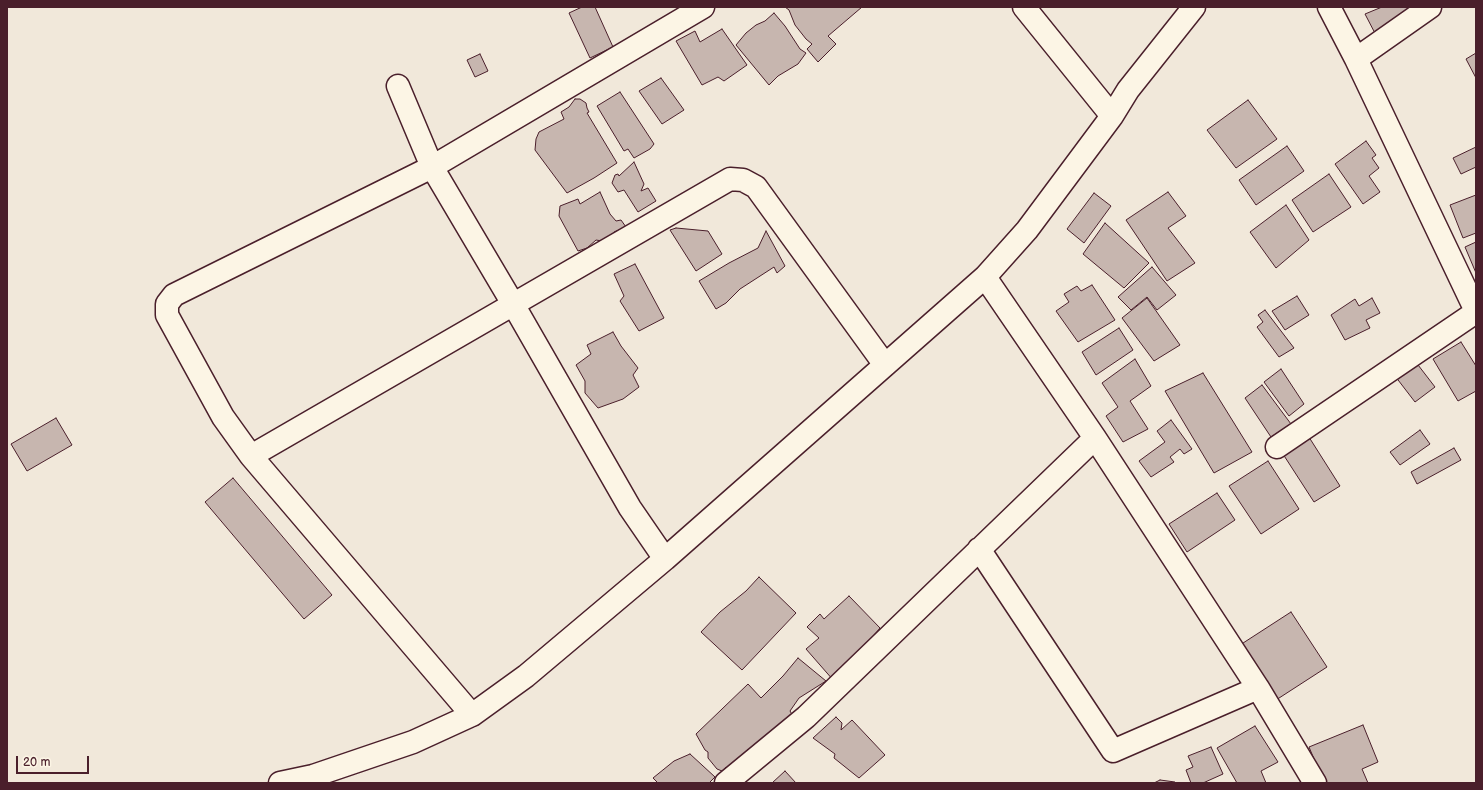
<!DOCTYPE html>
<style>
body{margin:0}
#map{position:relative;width:1483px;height:790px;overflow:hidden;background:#f1e8da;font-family:"Balsamiq Sans",sans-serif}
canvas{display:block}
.frame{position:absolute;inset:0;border:8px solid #4a1f2b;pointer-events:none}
.scale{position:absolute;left:16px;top:756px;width:73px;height:18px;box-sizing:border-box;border:2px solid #4a1f2b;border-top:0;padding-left:5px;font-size:12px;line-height:14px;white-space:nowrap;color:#4a1f2b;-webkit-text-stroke:3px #fcf5e5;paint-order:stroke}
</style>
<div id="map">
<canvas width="1483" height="790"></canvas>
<div class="frame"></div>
<div class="scale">20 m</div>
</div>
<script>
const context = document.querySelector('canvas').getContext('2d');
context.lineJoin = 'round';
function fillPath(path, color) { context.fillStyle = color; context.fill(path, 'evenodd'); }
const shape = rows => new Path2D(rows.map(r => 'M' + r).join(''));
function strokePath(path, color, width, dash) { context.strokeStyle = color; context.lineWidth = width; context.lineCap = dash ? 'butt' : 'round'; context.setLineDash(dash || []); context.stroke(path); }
const building = shape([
 [582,7,595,7,613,47,590,58,569,13,582,7],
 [785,7,862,7,828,36,836,44,818,62,807,49,812,44,806,39,795,25,789,10,785,7],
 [1382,7,1417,7,1378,39,1365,14,1382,7],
 [774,13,785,26,800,49,806,53,798,64,778,76,769,85,736,45,746,33,756,25,765,21,774,13],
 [722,29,747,65,724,81,718,77,702,85,676,41,695,31,700,42,722,29],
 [1476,53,1476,78,1466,59,1476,53],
 [480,54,488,71,475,77,467,60,480,54],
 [661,78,684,110,662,124,639,91,661,78],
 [620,92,654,144,650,149,634,158,628,149,624,151,597,106,620,92],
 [575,99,580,99,586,103,587,108,589,112,587,113,617,163,594,178,567,193,535,150,536,139,539,132,564,119,561,112,569,107,575,99],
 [1248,100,1277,139,1236,168,1207,130,1248,100],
 [1366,141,1376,155,1372,158,1379,168,1369,176,1380,192,1363,204,1335,164,1366,141],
 [1287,146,1304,171,1256,205,1239,180,1287,146],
 [1476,147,1476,167,1461,174,1453,158,1476,147],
 [634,162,644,184,641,191,648,188,656,201,638,212,624,190,618,192,612,183,615,175,618,174,619,176,634,162],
 [1329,174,1351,207,1313,232,1292,200,1329,174],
 [600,192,610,214,616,221,621,220,626,227,614,232,615,238,602,241,596,240,587,248,578,251,559,216,560,206,578,199,580,204,600,192],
 [1168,192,1186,216,1168,228,1195,263,1167,281,1126,220,1168,192],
 [1094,193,1111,206,1084,243,1067,229,1094,193],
 [1476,195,1476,233,1463,238,1450,205,1476,195],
 [1286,205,1309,240,1276,268,1250,232,1286,205],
 [1105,223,1149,263,1124,288,1083,254,1105,223],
 [676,228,708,231,722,254,696,271,670,230,676,228],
 [766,231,785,266,777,273,774,267,740,289,726,303,716,309,699,281,729,263,758,248,766,231],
 [1476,242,1476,273,1465,247,1476,242],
 [635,264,664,318,639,331,620,301,624,296,614,274,635,264],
 [1152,267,1176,295,1157,310,1147,297,1131,310,1118,297,1152,267],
 [1092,285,1115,320,1078,342,1056,311,1069,302,1064,294,1077,286,1081,291,1092,285],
 [1297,296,1309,315,1285,330,1272,311,1297,296],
 [1147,298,1180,345,1154,361,1122,318,1147,298],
 [1372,298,1380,313,1366,320,1370,328,1345,340,1331,315,1355,299,1359,306,1372,298],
 [1265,310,1294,348,1279,357,1257,327,1263,322,1258,315,1265,310],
 [1119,328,1133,350,1096,375,1082,352,1119,328],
 [613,332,621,346,638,368,633,375,639,387,623,399,598,408,585,393,585,381,576,365,591,354,587,345,613,332],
 [1461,342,1476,366,1476,391,1458,401,1433,359,1461,342],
 [1135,359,1151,386,1130,401,1148,429,1123,442,1106,416,1118,407,1102,383,1135,359],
 [1415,361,1435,387,1415,402,1395,376,1415,361],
 [1281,369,1304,404,1289,416,1264,382,1281,369],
 [1203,373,1252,452,1214,473,1165,391,1203,373],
 [1262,385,1291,424,1271,437,1245,398,1262,385],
 [56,418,72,445,27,471,11,444,56,418],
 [1171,420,1192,449,1184,454,1180,449,1170,457,1174,462,1151,477,1139,461,1165,442,1157,431,1171,420],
 [1420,430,1430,444,1400,465,1390,452,1420,430],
 [1307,434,1340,486,1314,502,1281,451,1307,434],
 [1454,448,1461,460,1417,484,1411,472,1454,448],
 [1268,461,1299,509,1261,534,1229,486,1268,461],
 [233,478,332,595,304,619,205,502,233,478],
 [1217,493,1235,520,1187,552,1169,524,1217,493],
 [759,577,796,613,742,670,701,632,720,612,746,591,759,577],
 [849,596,880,628,834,681,806,649,819,638,807,627,820,614,824,619,849,596],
 [1291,612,1327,667,1276,700,1240,645,1291,612],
 [798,658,826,681,799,698,790,711,793,716,754,757,748,749,743,757,730,771,726,767,722,771,717,769,708,758,708,752,705,750,696,734,748,684,761,698,783,676,798,658],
 [836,717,842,723,841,730,852,720,885,755,859,778,834,758,835,754,813,738,836,717],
 [1363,725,1378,762,1362,769,1368,783,1324,783,1309,747,1363,725],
 [1255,726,1278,762,1261,771,1266,783,1237,783,1217,748,1255,726],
 [1211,747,1223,774,1203,783,1191,783,1186,770,1193,767,1188,756,1211,747],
 [690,754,715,777,709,783,658,783,653,778,674,761,690,754],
 [785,771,796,783,772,783,785,771],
 [1160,780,1175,782,1175,783,1154,783,1160,780]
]);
fillPath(building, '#c7b6af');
strokePath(building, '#4a1f2b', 1);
const minor = shape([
 [703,7,432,167,174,295,167,304,167,315,223,417,251,456,730,179,743,180,756,187,885,365],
 [1024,7,1112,116],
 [1329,7,1356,59,1430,7],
 [1356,59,1476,311],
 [398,86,432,167,513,304,630,508,665,559],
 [985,277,1095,438,1258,688,1315,783],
 [1277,447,1476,312],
 [251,456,472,715],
 [979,549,1113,751,1258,688],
 [280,783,313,776,413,742,472,715,526,676,665,559,985,277,1027,230,1112,116,1128,90,1194,7],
 [726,783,806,717,1095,438]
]);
strokePath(minor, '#4a1f2b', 25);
strokePath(minor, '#fcf5e5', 22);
</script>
